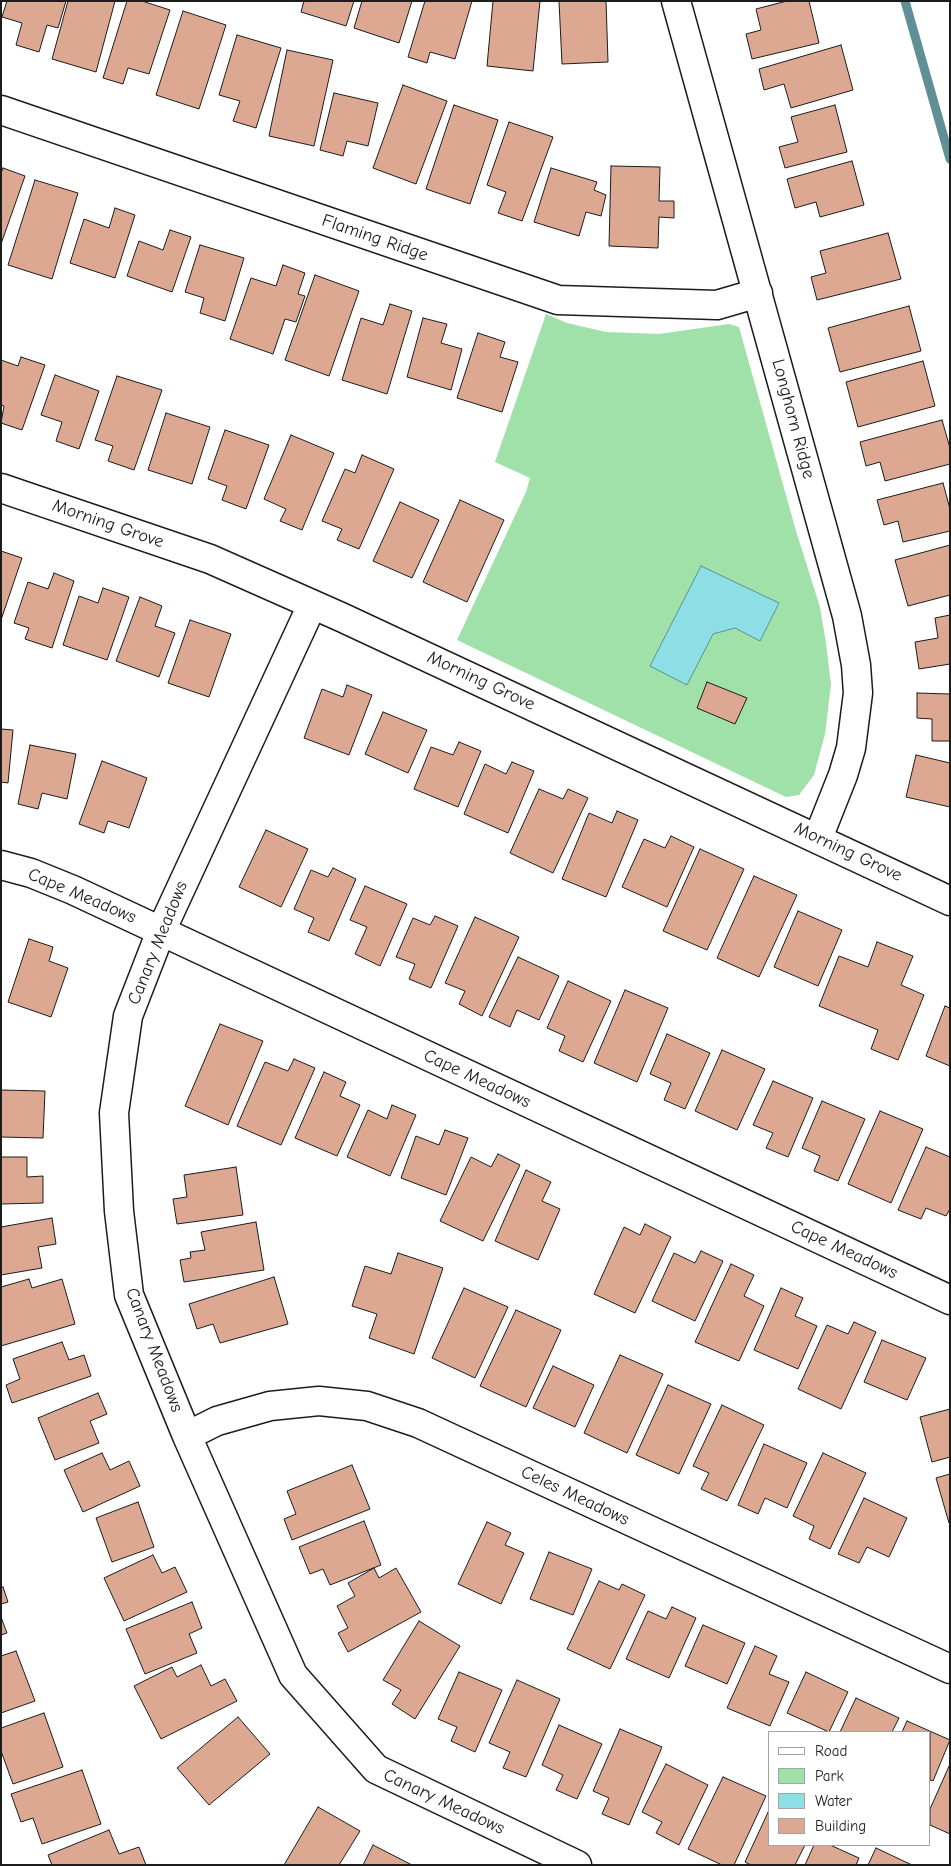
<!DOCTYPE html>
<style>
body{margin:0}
#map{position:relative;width:951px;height:1866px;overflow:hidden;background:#fff;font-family:"Comic Neue",sans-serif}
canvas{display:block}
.frame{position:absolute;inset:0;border:2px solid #1c1c1c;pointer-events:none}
.legend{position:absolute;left:768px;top:1731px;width:162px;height:115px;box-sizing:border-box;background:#fff;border:1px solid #a4a4a4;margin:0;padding:6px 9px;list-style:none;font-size:15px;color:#1c1c1c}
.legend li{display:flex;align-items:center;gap:10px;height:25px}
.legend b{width:25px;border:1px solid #a4a4a4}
</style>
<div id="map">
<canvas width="951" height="1866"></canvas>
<div class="frame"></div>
<ul class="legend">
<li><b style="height:6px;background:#fff"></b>Road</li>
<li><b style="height:14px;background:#a0e0a9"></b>Park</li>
<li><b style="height:14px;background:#8ddee5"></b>Water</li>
<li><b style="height:14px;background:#dda892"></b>Building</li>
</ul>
</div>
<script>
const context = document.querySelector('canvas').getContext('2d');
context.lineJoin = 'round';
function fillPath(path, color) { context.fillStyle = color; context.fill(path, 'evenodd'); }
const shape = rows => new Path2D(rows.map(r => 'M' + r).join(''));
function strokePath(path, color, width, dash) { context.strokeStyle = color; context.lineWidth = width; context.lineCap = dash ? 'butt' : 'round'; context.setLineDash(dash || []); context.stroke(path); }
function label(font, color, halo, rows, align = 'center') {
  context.font = font + ' "Comic Neue",sans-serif'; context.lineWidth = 4.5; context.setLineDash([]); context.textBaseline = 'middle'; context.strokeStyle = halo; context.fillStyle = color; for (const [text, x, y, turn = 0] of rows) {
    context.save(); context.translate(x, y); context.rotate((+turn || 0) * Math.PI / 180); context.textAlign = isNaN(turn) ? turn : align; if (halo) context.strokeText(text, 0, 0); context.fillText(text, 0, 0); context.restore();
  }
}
fillPath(shape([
 [546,314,567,323,606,332,659,334,729,324,739,327,796,531,820,607,826,643,831,685,825,734,814,775,799,795,786,797,457,640,526,492,530,478,495,462]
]), '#a0e0a9');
const water = shape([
 [701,566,779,603,760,641,735,628,713,634,687,685,650,666,701,566]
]);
fillPath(water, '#8ddee5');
strokePath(water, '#609095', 1);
strokePath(shape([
 [905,1,950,159]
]), '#609095', 9);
const building = shape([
 [7,1,66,1,58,28,47,25,39,52,16,45,22,23,2,17,7,1],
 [68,1,115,1,96,72,52,59,68,1],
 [127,1,142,1,170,10,149,74,128,68,123,84,103,78,127,1],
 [304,1,354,1,346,26,301,12,304,1],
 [362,1,412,1,399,43,354,28,362,1],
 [425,1,472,1,455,59,430,52,427,63,408,57,425,1],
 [493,1,540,1,533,71,487,66,493,1],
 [559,1,606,1,608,62,562,64,559,1],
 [787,1,809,1,819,43,752,59,746,34,761,30,756,9,787,1],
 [183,11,226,25,199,109,156,95,183,11],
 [237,35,281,48,256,128,233,121,240,101,219,95,237,35],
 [841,45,853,90,791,108,784,84,764,90,759,69,841,45],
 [287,50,333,60,314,146,269,136,287,50],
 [403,85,447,101,416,184,373,168,403,85],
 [334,93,378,103,368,146,347,141,343,156,320,150,334,93],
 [454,105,498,120,470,204,426,189,454,105],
 [835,105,847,152,785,168,779,147,798,142,791,117,835,105],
 [509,122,553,137,522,221,498,213,506,192,487,185,509,122],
 [852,161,864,205,820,217,816,202,795,208,787,179,852,161],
 [611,166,660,167,659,201,674,201,674,218,659,217,658,248,609,246,611,166],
 [3,168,25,176,1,244,1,173,3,168],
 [551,168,597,182,594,190,606,195,601,216,586,212,579,236,534,222,551,168],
 [35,180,78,193,52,279,8,265,35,180],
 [115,208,135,215,115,278,70,263,84,219,109,228,115,208],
 [170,230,191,237,172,292,127,276,139,241,163,250,170,230],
 [888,233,901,279,817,300,811,277,826,273,820,251,888,233],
 [200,245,244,258,225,321,200,313,204,298,185,292,200,245],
 [283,265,305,273,298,294,305,296,296,322,285,319,273,354,230,339,251,278,276,286,283,265],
 [315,275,359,291,329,376,285,360,315,275],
 [390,304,412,311,387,394,342,380,361,318,383,325,390,304],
 [909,306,921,351,840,372,828,328,909,306],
 [423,318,447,324,441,343,462,349,451,390,407,377,423,318],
 [478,333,505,342,500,357,518,362,502,412,457,398,478,333],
 [21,357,45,365,22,430,1,423,4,406,1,405,1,360,18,366,21,357],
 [923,361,935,406,858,427,846,382,923,361],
 [55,375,99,391,79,449,56,441,62,422,41,415,55,375],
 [117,376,162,390,134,470,108,461,113,446,95,440,117,376],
 [166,413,210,427,192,484,148,470,166,413],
 [942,420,950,448,950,464,885,481,880,462,866,466,860,442,942,420],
 [225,430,269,445,246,509,222,500,227,486,208,479,225,430],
 [291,435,334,453,302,530,280,521,286,509,264,499,291,435],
 [362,455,394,469,359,549,337,540,342,529,322,521,345,469,355,473,362,455],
 [943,483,950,509,950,531,903,542,898,521,884,525,877,500,943,483],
 [460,500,504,520,467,602,423,582,460,500],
 [400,502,439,520,412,578,373,561,400,502],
 [950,545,950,595,908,606,895,560,950,545],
 [1,551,22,558,1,620,1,551],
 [54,573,74,581,52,648,25,639,29,628,14,623,28,582,48,589,54,573],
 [103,588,129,597,107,660,63,645,79,596,98,603,103,588],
 [140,597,162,606,155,626,175,633,159,677,116,661,140,597],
 [950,615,950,664,919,669,915,642,938,638,935,618,950,615],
 [190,620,231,634,209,697,168,683,190,620],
 [707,682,747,698,735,724,697,708,707,682],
 [347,685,372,695,349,755,304,738,322,689,343,697,347,685],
 [917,693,950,694,950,741,932,741,932,719,917,718,917,693],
 [383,712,427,730,408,773,365,754,383,712],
 [1,729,13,730,8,783,1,782,1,729],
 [459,742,481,751,458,807,414,789,431,747,453,755,459,742],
 [30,745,76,754,67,799,42,793,38,809,18,804,30,745],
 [916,755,950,763,950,807,906,797,916,755],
 [102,761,147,778,129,828,108,821,104,833,79,824,102,761],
 [512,762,534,771,508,833,464,814,485,764,506,774,512,762],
 [539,789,563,799,568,789,588,798,553,873,510,853,539,789],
 [617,811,638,820,606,897,562,879,589,813,612,823,617,811],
 [266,830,308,849,281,907,239,887,266,830],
 [671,836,694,847,667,907,622,887,644,839,665,848,671,836],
 [700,849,744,869,707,950,663,931,700,849],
 [333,868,356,879,329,941,308,932,314,918,294,909,311,870,328,877,333,868],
 [754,876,797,895,759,977,717,958,754,876],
 [365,886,407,904,380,966,355,954,367,927,350,920,365,886],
 [798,911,842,930,818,986,774,967,798,911],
 [435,916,458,926,431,988,409,979,415,964,396,957,413,918,430,925,435,916],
 [475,917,519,937,482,1016,459,1004,465,991,445,983,475,917],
 [29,939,53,947,49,961,68,968,51,1017,8,1002,29,939],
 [877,942,913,956,901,985,924,995,898,1060,871,1049,878,1030,819,1006,839,956,868,967,877,942],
 [518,957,559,976,539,1020,517,1010,510,1027,489,1017,518,957],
 [568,981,611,1001,583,1062,559,1051,565,1036,547,1028,568,981],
 [625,990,668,1008,637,1082,594,1063,625,990],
 [945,1006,950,1008,950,1066,926,1056,945,1006],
 [220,1024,263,1041,228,1125,185,1106,220,1024],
 [667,1034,710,1053,685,1109,664,1100,671,1083,650,1074,667,1034],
 [722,1050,765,1069,737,1130,695,1111,722,1050],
 [294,1059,315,1068,281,1145,237,1126,265,1062,288,1071,294,1059],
 [324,1072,346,1082,340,1096,360,1105,337,1156,295,1138,324,1072],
 [773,1081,813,1098,788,1157,766,1148,773,1133,753,1125,773,1081],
 [1,1090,45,1091,43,1138,1,1137,1,1090],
 [822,1101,865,1119,838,1181,814,1171,820,1156,802,1148,822,1101],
 [392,1105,416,1115,390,1176,347,1157,368,1110,387,1119,392,1105],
 [880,1111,923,1129,891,1203,848,1184,880,1111],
 [445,1130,468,1138,446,1195,401,1178,416,1136,439,1145,445,1130],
 [926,1147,950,1157,950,1209,946,1216,926,1208,921,1219,898,1210,926,1147],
 [498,1154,520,1165,483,1241,440,1221,471,1157,491,1167,498,1154],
 [1,1157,27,1157,27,1177,43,1176,43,1203,1,1204,1,1157],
 [236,1167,243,1215,177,1224,173,1199,187,1197,184,1175,236,1167],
 [526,1170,551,1182,542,1201,560,1209,538,1260,495,1241,526,1170],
 [52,1218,56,1244,38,1247,42,1268,1,1275,1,1227,52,1218],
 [256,1222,264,1270,184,1282,180,1260,191,1258,190,1252,205,1250,201,1232,256,1222],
 [645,1224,671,1237,635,1313,594,1294,624,1227,640,1235,645,1224],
 [701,1251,723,1261,695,1321,652,1301,674,1253,695,1263,701,1251],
 [398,1253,443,1268,414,1354,369,1338,377,1314,352,1306,365,1266,391,1274,398,1253],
 [731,1264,754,1275,744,1296,764,1306,739,1361,695,1342,731,1264],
 [274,1277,288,1324,220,1343,213,1324,197,1329,189,1304,274,1277],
 [29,1279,32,1288,62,1279,75,1324,1,1346,1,1287,29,1279],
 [464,1288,508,1307,475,1378,432,1358,464,1288],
 [781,1288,803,1298,795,1316,817,1326,798,1369,754,1350,781,1288],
 [516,1310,561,1330,526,1407,480,1386,516,1310],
 [854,1322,876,1332,841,1409,798,1389,827,1325,848,1334,854,1322],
 [882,1340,926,1358,907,1400,864,1382,882,1340],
 [62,1342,69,1360,84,1355,91,1376,12,1403,6,1385,20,1379,13,1359,62,1342],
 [620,1355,663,1374,627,1453,584,1433,620,1355],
 [553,1366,594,1385,575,1427,533,1408,553,1366],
 [668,1385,711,1404,679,1474,636,1455,668,1385],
 [98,1393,107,1414,90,1421,99,1443,55,1460,38,1418,98,1393],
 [722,1405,764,1425,727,1501,701,1489,709,1473,693,1466,722,1405],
 [950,1409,950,1457,932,1462,920,1417,950,1409],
 [764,1444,807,1463,787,1508,765,1498,758,1514,738,1505,764,1444],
 [102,1453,110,1470,129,1461,140,1486,83,1512,64,1470,102,1453],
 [823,1453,866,1473,830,1549,809,1539,814,1526,793,1516,823,1453],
 [352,1465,370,1509,292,1540,284,1519,296,1514,287,1491,352,1465],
 [950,1474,950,1523,949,1523,936,1478,950,1474],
 [864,1498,907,1518,889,1557,867,1547,859,1563,838,1554,864,1498],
 [138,1502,154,1547,112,1562,96,1518,138,1502],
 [364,1521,381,1565,330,1585,323,1569,310,1574,299,1547,364,1521],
 [487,1522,511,1533,505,1545,524,1553,501,1604,458,1584,487,1522],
 [549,1552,592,1569,573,1615,530,1599,549,1552],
 [153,1555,162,1573,175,1567,187,1592,124,1621,104,1578,153,1555],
 [374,1568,379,1578,396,1568,421,1612,348,1652,338,1633,348,1628,337,1606,355,1596,348,1583,374,1568],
 [599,1581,619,1590,622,1584,645,1595,610,1669,567,1649,599,1581],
 [3,1587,8,1602,1,1604,1,1588,3,1587],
 [192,1602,202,1628,189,1634,197,1653,145,1674,126,1629,192,1602],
 [672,1607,696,1618,669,1678,626,1659,648,1611,666,1619,672,1607],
 [1,1617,7,1633,1,1635,1,1617],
 [419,1621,460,1646,415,1719,392,1704,401,1690,383,1680,419,1621],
 [703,1625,745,1643,727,1684,685,1666,703,1625],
 [755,1646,777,1656,769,1674,789,1682,770,1726,727,1708,755,1646],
 [16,1651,35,1701,1,1713,1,1656,16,1651],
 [201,1665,211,1686,225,1679,237,1701,161,1739,134,1686,172,1667,177,1677,201,1665],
 [459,1672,502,1690,475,1752,451,1741,457,1727,438,1719,459,1672],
 [806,1672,848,1692,829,1732,787,1713,806,1672],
 [517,1680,560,1699,526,1777,503,1768,510,1752,489,1743,517,1680],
 [856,1698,899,1718,892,1732,840,1732,856,1698],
 [44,1713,63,1767,13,1784,1,1751,1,1728,44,1713],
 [238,1717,270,1754,209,1805,177,1768,238,1717],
 [907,1721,950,1740,933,1781,930,1780,930,1732,902,1732,907,1721],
 [559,1725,602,1744,577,1799,556,1790,563,1775,542,1765,559,1725],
 [620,1729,662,1747,629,1825,602,1814,609,1798,593,1791,620,1729],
 [666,1764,708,1785,679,1845,656,1833,662,1822,642,1812,666,1764],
 [950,1764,950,1834,930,1825,930,1809,950,1764],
 [82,1770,101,1824,42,1844,33,1818,21,1822,11,1794,82,1770],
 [723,1777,766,1796,734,1865,722,1865,688,1849,723,1777],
 [318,1807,360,1831,339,1865,284,1865,318,1807],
 [770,1808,770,1845,805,1845,795,1865,751,1865,745,1862,770,1808],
 [109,1830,119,1854,139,1847,146,1865,52,1865,48,1855,109,1830],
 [373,1845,412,1865,363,1865,373,1845],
 [814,1845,830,1845,859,1858,856,1865,805,1865,814,1845],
 [876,1848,912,1865,868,1865,876,1848]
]);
fillPath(building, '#dda892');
strokePath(building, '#1c1c1c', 1);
const minor = shape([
 [676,1,847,616,856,665,858,693,851,748,843,775,818,838],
 [1,110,558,300,717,305,758,293],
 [1,488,210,559,341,617,950,901],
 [312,605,161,931,128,1016,114,1113,119,1211,129,1295,187,1436,293,1675,376,1769,577,1865],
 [1,865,31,873,73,890,950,1300],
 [187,1436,217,1421,270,1406,319,1401,367,1406,418,1423,950,1669]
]);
strokePath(minor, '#1c1c1c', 31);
strokePath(minor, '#fff', 28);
label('18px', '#1c1c1c', '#fff', [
 ["Flaming Ridge",375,238,19],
 ["Longhorn Ridge",793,419,75],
 ["Morning Grove",108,524,19],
 ["Morning Grove",481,681,25],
 ["Morning Grove",848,852,25],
 ["Cape Meadows",82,896,23],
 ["Canary Meadows",158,943,-68],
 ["Cape Meadows",477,1079,25],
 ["Cape Meadows",844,1250,25],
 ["Canary Meadows",154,1350,69],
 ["Celes Meadows",575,1496,25],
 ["Canary Meadows",444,1802,25]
]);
</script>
